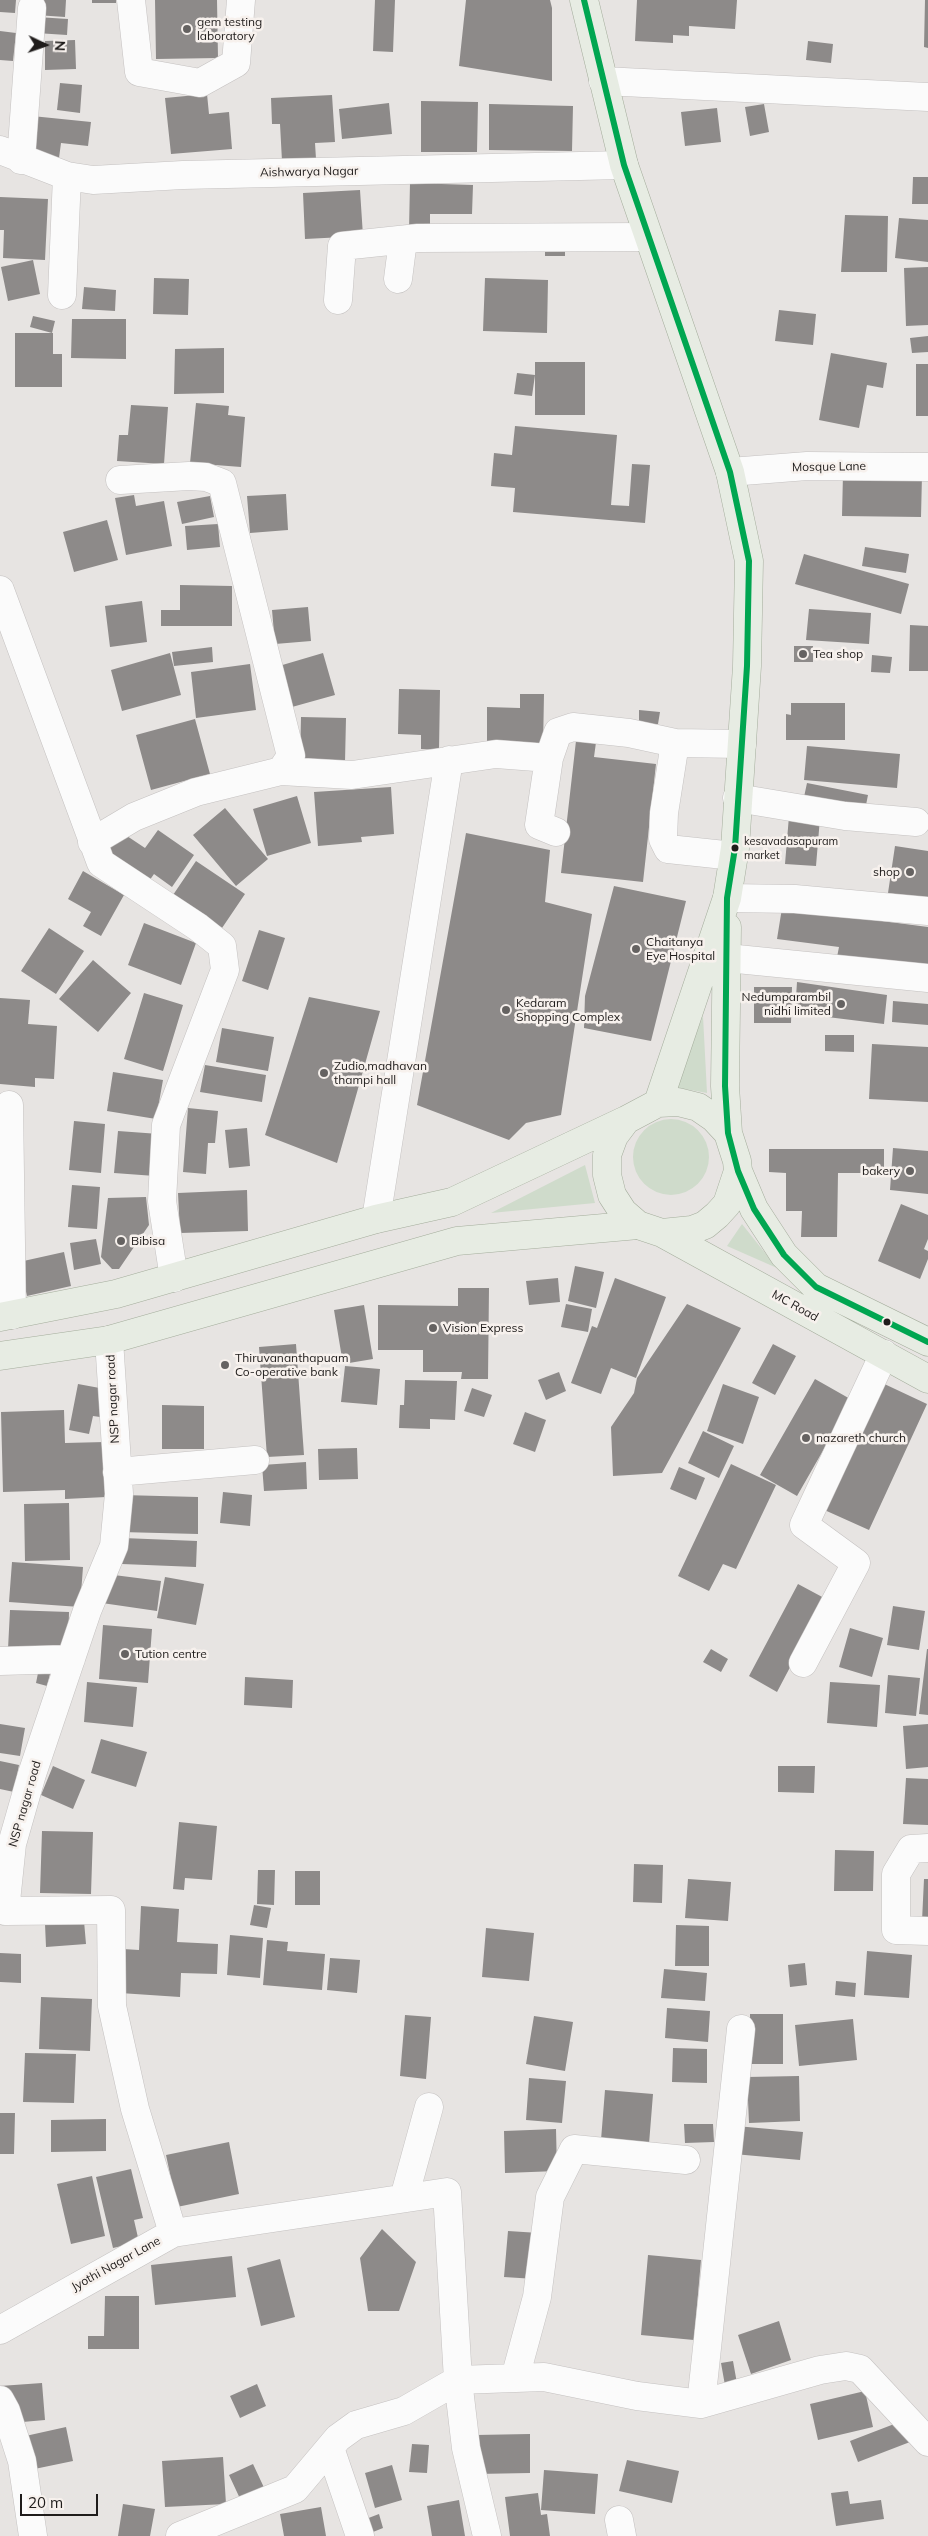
<!DOCTYPE html>
<style>
body{margin:0}
#map{position:relative;width:928px;height:2536px;overflow:hidden;background:#e7e4e2;font-family:Mulish,sans-serif}
canvas{display:block}
.north{position:absolute;left:20px;top:20px;width:50px;height:50px;-webkit-text-stroke:4px #f7f1ed;paint-order:stroke;rotate:93deg;font-size:14px;font-weight:700;line-height:20px;text-align:center;color:#1f1c1b}
.north::after{content:'';display:block;margin:auto;width:18px;height:22px;background:#1f1c1b;clip-path:polygon(50% 0,100% 100%,50% 72%,0 100%)}
.scale{position:absolute;left:20px;top:2494px;width:78px;height:22px;box-sizing:border-box;border:2px solid #1f1c1b;border-top:0;padding-left:6px;font-size:15px;line-height:18px;white-space:nowrap;color:#1f1c1b;-webkit-text-stroke:4px #f7f1ed;paint-order:stroke}
</style>
<div id="map">
<canvas width="928" height="2536"></canvas>
<div class="north">N</div>
<div class="scale">20 m</div>
</div>
<script>
const context = document.querySelector('canvas').getContext('2d');
context.lineJoin = 'round';
function fillPath(path, color) { context.fillStyle = color; context.fill(path, 'evenodd'); }
const shape = rows => new Path2D(rows.map(r => 'M' + r).join(''));
function strokePath(path, color, width, dash) { context.strokeStyle = color; context.lineWidth = width; context.lineCap = dash ? 'butt' : 'round'; context.setLineDash(dash || []); context.stroke(path); }
function label(font, color, halo, rows, align = 'center') {
  context.font = font + ' Mulish,sans-serif'; context.lineWidth = 5; context.setLineDash([]); context.textBaseline = 'middle'; context.strokeStyle = halo; context.fillStyle = color; for (const [text, x, y, turn = 0] of rows) {
    context.save(); context.translate(x, y); context.rotate((+turn || 0) * Math.PI / 180); context.textAlign = isNaN(turn) ? turn : align; if (halo) context.strokeText(text, 0, 0); context.fillText(text, 0, 0); context.restore();
  }
}
fillPath(shape([
 [703,1016,707,1093,674,1087],
 '633 1157a38 38 0 1 1 76 0a38 38 0 1 1-76 0Z',
 [585,1165,595,1203,491,1213],
 [742,1224,777,1268,727,1246]
]), '#cfdbcb');
fillPath(shape([
 [0,0,16,0,15,13,0,12],
 [37,0,66,0,65,17,36,15],
 [92,0,116,0,116,3,92,3],
 [155,0,217,0,218,58,156,59],
 [375,0,395,0,393,52,373,51],
 [466,0,550,0,552,8,552,81,459,66],
 [637,0,737,0,735,29,689,26,689,36,673,35,673,43,635,41],
 [925,0,928,0,928,48,924,47],
 [37,17,68,19,67,35,36,33],
 [0,31,16,33,13,61,0,60],
 [75,40,76,69,45,70,45,41],
 [808,41,833,44,831,63,806,60],
 [60,83,82,85,80,113,57,110],
 [207,94,209,114,229,112,232,149,171,154,165,98],
 [332,95,335,142,315,143,316,159,282,161,280,124,272,124,271,98],
 [421,101,478,102,477,152,421,152],
 [389,103,392,134,342,139,339,109],
 [489,104,573,106,572,151,489,150],
 [764,104,769,132,750,136,745,107],
 [717,108,721,142,685,146,681,112],
 [32,116,91,122,88,146,61,143,59,158,29,155],
 [913,177,928,177,928,204,912,204],
 [410,183,473,185,472,214,430,214,430,230,409,230],
 [360,190,363,236,305,239,303,193],
 [0,197,48,199,45,260,3,258,4,230,0,230],
 [845,215,888,216,887,272,841,272],
 [899,218,928,220,928,262,895,258],
 [545,245,565,246,565,256,545,256],
 [33,260,40,294,8,301,1,267],
 [928,267,928,325,906,326,904,268],
 [154,278,189,279,188,315,153,314],
 [485,278,548,280,547,333,483,331],
 [84,287,116,290,115,311,82,309],
 [779,310,816,314,813,345,775,341],
 [33,316,55,321,52,333,30,327],
 [72,319,126,319,126,359,71,358],
 [15,333,53,333,53,354,62,354,62,387,15,387],
 [928,336,928,352,912,353,910,338],
 [224,348,224,393,174,394,175,349],
 [831,353,887,363,883,388,867,385,859,428,819,420],
 [535,362,585,362,585,415,535,415],
 [916,364,928,364,928,416,916,416],
 [517,373,535,375,532,396,514,394],
 [196,403,229,406,228,415,245,417,241,467,190,463],
 [131,405,168,407,164,464,117,461,119,435,128,435],
 [515,426,617,435,611,505,629,506,632,464,650,465,645,523,513,512,515,488,491,486,494,453,512,455],
 [843,474,922,475,921,517,842,516],
 [286,494,288,530,250,533,247,496],
 [134,495,136,506,164,501,172,546,126,555,115,498],
 [210,496,214,517,182,524,177,502],
 [107,520,118,560,74,572,63,532],
 [218,524,220,547,187,550,185,526],
 [865,547,909,554,906,573,862,566],
 [804,554,909,584,901,614,795,584],
 [180,585,232,586,232,626,161,626,161,610,180,610],
 [142,601,147,642,110,647,105,606],
 [308,607,311,641,275,644,272,610],
 [809,609,871,613,869,644,806,640],
 [910,625,928,626,928,671,909,671],
 [794,646,813,646,813,662,794,662],
 [212,647,213,662,174,666,172,652],
 [170,653,181,695,122,711,111,670],
 [323,653,335,695,292,707,279,666],
 [872,655,892,657,890,673,871,672],
 [250,664,256,710,196,718,191,672],
 [399,689,440,690,439,750,421,749,421,735,398,734],
 [520,694,544,694,543,748,487,747,487,707,520,708],
 [791,703,845,703,845,740,786,740,786,714,791,715],
 [639,710,660,712,658,724,639,724],
 [301,717,346,718,345,762,300,761],
 [195,719,210,774,151,790,136,735],
 [577,732,597,735,594,757,656,764,643,882,561,873],
 [807,746,900,754,897,788,804,780],
 [807,783,868,795,865,810,804,797],
 [391,787,394,834,361,837,362,842,318,846,314,792],
 [297,796,311,843,267,856,253,809],
 [225,808,268,859,236,886,193,835],
 [789,816,820,818,816,866,785,864],
 [158,830,194,855,172,887,154,874,147,884,105,855,121,832,145,848],
 [466,833,550,850,545,902,592,914,561,1115,526,1123,509,1140,417,1105],
 [895,846,928,851,928,899,888,893],
 [196,861,245,894,222,928,173,895],
 [83,871,124,895,101,936,83,926,91,912,68,899],
 [614,886,686,901,651,1041,584,1028,585,996],
 [782,908,928,927,928,969,837,957,839,947,777,939],
 [144,923,196,943,181,985,128,965],
 [49,928,84,951,56,994,21,971],
 [259,930,285,938,268,990,242,981],
 [93,960,131,993,98,1032,59,999],
 [797,982,887,995,884,1024,795,1013],
 [754,987,792,987,791,1023,754,1023],
 [144,993,183,1005,163,1071,124,1059],
 [309,997,380,1011,337,1163,265,1135],
 [0,998,30,1000,28,1024,57,1026,54,1079,35,1078,35,1087,0,1084],
 [893,1001,928,1004,928,1025,892,1022],
 [222,1028,274,1037,268,1071,216,1062],
 [825,1035,854,1035,854,1052,825,1051],
 [872,1044,928,1047,928,1102,869,1099],
 [205,1065,266,1075,262,1102,200,1092],
 [113,1072,163,1080,156,1119,107,1111],
 [188,1108,218,1111,215,1143,208,1143,206,1174,183,1172],
 [74,1121,105,1124,101,1173,69,1170],
 [247,1128,250,1166,229,1168,225,1130],
 [118,1131,159,1134,155,1176,114,1173],
 [893,1148,928,1151,928,1194,890,1190],
 [769,1149,884,1149,884,1173,838,1173,837,1237,801,1237,802,1211,786,1211,786,1173,769,1172],
 [72,1185,100,1187,97,1229,68,1227],
 [247,1190,248,1231,180,1233,178,1193],
 [146,1197,149,1225,119,1269,112,1269,101,1257,108,1198],
 [901,1204,928,1215,928,1239,924,1249,928,1251,928,1259,920,1279,878,1261],
 [96,1239,101,1264,74,1270,70,1243],
 [64,1252,71,1286,27,1296,19,1262],
 [575,1266,604,1272,596,1308,568,1301],
 [558,1278,560,1302,529,1305,526,1281],
 [615,1278,666,1297,636,1378,611,1368,601,1394,571,1383,592,1326,597,1328],
 [458,1288,489,1288,488,1379,461,1379,462,1372,423,1372,423,1350,378,1350,378,1305,458,1306],
 [566,1304,592,1309,588,1332,561,1327],
 [687,1304,741,1328,662,1473,613,1476,611,1427,634,1393,637,1378],
 [364,1305,373,1359,343,1364,334,1310],
 [296,1344,304,1455,267,1457,259,1347],
 [773,1344,796,1356,775,1395,752,1383],
 [345,1366,380,1369,377,1405,341,1402],
 [559,1372,566,1391,546,1400,538,1380],
 [815,1379,852,1400,797,1496,760,1475],
 [405,1380,457,1381,455,1420,430,1419,430,1429,399,1428,400,1405,404,1405],
 [878,1381,927,1404,869,1530,820,1508],
 [78,1384,105,1389,100,1417,93,1416,89,1434,69,1430],
 [723,1384,759,1397,743,1444,707,1431],
 [472,1388,492,1395,484,1417,464,1411],
 [162,1405,204,1406,204,1449,162,1449],
 [64,1410,65,1443,105,1442,106,1497,65,1499,65,1490,3,1492,1,1412],
 [525,1412,546,1420,535,1452,513,1444],
 [703,1431,734,1446,719,1478,688,1463],
 [357,1448,358,1479,319,1480,318,1449],
 [306,1462,307,1489,264,1491,262,1465],
 [731,1464,776,1485,736,1569,723,1564,709,1591,678,1576],
 [679,1467,705,1478,696,1500,670,1489],
 [223,1492,252,1495,250,1526,220,1523],
 [122,1495,198,1497,198,1534,121,1532],
 [69,1503,70,1560,25,1561,24,1504],
 [123,1538,197,1541,196,1567,122,1564],
 [12,1562,83,1567,80,1607,9,1602],
 [106,1574,161,1581,157,1611,102,1603],
 [165,1577,204,1584,196,1625,157,1618],
 [798,1584,826,1599,777,1692,749,1676],
 [893,1606,925,1611,919,1650,887,1645],
 [10,1610,69,1612,68,1651,8,1649],
 [103,1625,152,1629,148,1683,99,1679],
 [850,1628,883,1638,872,1677,839,1667],
 [711,1649,728,1659,721,1672,703,1662],
 [927,1649,928,1649,928,1715,919,1714],
 [40,1663,52,1666,47,1686,36,1683],
 [888,1675,920,1678,916,1716,885,1713],
 [245,1677,293,1680,292,1708,244,1705],
 [87,1682,137,1687,133,1727,84,1722],
 [830,1682,880,1685,877,1727,827,1723],
 [0,1724,25,1728,20,1756,0,1753],
 [928,1724,928,1767,906,1769,903,1726],
 [101,1739,147,1752,136,1787,91,1773],
 [0,1761,19,1765,14,1792,0,1789],
 [53,1766,85,1780,73,1809,41,1795],
 [778,1766,815,1766,814,1793,778,1792],
 [906,1778,928,1779,928,1825,903,1824],
 [179,1822,217,1826,212,1880,185,1878,184,1890,173,1889],
 [42,1831,93,1832,91,1894,40,1893],
 [835,1850,874,1851,873,1891,834,1891],
 [634,1864,663,1865,662,1903,633,1902],
 [258,1870,275,1870,274,1905,257,1904],
 [295,1871,320,1871,320,1905,295,1905],
 [688,1879,731,1882,728,1921,685,1918],
 [924,1879,928,1879,928,1922,922,1921],
 [254,1905,271,1908,267,1928,250,1925],
 [141,1906,179,1909,177,1942,218,1944,217,1974,181,1973,180,1997,120,1993,123,1949,139,1950],
 [84,1921,86,1944,46,1947,45,1924],
 [676,1925,709,1926,709,1966,675,1966],
 [486,1928,534,1933,529,1981,482,1977],
 [230,1935,263,1938,260,1978,227,1975],
 [267,1940,288,1942,287,1951,325,1954,322,1990,263,1985],
 [867,1951,912,1955,909,1998,864,1995],
 [0,1953,21,1954,21,1983,0,1982],
 [330,1958,360,1960,357,1993,327,1990],
 [805,1963,807,1985,790,1987,788,1965],
 [664,1969,707,1973,705,2001,661,1998],
 [836,1981,856,1983,855,1997,835,1995],
 [41,1997,92,1999,90,2051,39,2049],
 [667,2008,710,2011,708,2042,665,2038],
 [750,2014,783,2014,783,2064,750,2064],
 [405,2015,431,2017,426,2079,400,2076],
 [534,2016,573,2022,565,2071,526,2064],
 [853,2019,857,2060,799,2066,795,2025],
 [673,2048,707,2049,707,2083,672,2082],
 [25,2053,76,2054,74,2103,23,2102],
 [799,2076,800,2121,749,2123,747,2077],
 [529,2078,566,2081,562,2123,526,2120],
 [605,2090,653,2094,649,2144,601,2140],
 [0,2113,15,2113,14,2154,0,2154],
 [106,2119,106,2151,51,2152,51,2120],
 [684,2124,713,2124,714,2142,685,2143],
 [736,2126,803,2132,800,2160,734,2154],
 [556,2129,557,2171,505,2173,504,2131],
 [229,2142,239,2194,177,2207,166,2155],
 [131,2169,143,2218,134,2220,139,2242,113,2248,96,2177],
 [92,2176,105,2236,71,2244,57,2184],
 [382,2229,416,2262,399,2311,368,2311,360,2258],
 [508,2231,539,2233,535,2279,504,2277],
 [648,2255,701,2260,694,2340,641,2335],
 [232,2256,236,2297,155,2305,151,2265],
 [280,2259,295,2317,261,2326,247,2268],
 [105,2296,139,2296,139,2349,88,2349,88,2336,104,2336],
 [779,2321,791,2360,751,2374,738,2335],
 [733,2361,738,2389,726,2391,721,2363],
 [42,2383,45,2420,0,2424,0,2386],
 [257,2384,266,2406,240,2418,230,2396],
 [865,2391,873,2427,818,2440,810,2404],
 [902,2421,910,2442,858,2462,850,2441],
 [66,2427,73,2461,20,2472,12,2439],
 [530,2434,530,2473,476,2474,476,2435],
 [412,2444,429,2445,427,2473,409,2472],
 [223,2457,226,2504,165,2507,162,2461],
 [627,2460,679,2471,672,2503,619,2491],
 [253,2464,267,2494,243,2505,229,2475],
 [392,2465,402,2500,375,2508,365,2473],
 [544,2470,598,2474,595,2514,541,2510],
 [848,2491,850,2504,881,2500,884,2519,836,2526,831,2493],
 [538,2493,541,2515,547,2514,550,2536,510,2536,505,2497],
 [459,2500,465,2536,432,2536,427,2506],
 [123,2504,155,2509,150,2536,118,2536],
 [321,2507,326,2536,284,2536,280,2514],
 [379,2514,383,2528,363,2536,358,2522]
]), '#8d8a89');
const minor = shape([
 [131,0,139,72,200,83,236,63,241,0],
 [603,81,928,97],
 [0,150,67,176,93,180,183,175,624,165],
 [21,160,32,8],
 [398,279,403,240],
 [62,295,67,176],
 [338,300,342,246,418,238,648,237],
 [730,472,807,466,928,467],
 [0,590,101,863,198,927,222,946,225,970,166,1125,162,1201,174,1278],
 [675,743,664,813,663,839,668,849,734,856],
 [281,771,352,775,496,754,549,758],
 [737,798,845,816,916,822],
 [556,832,539,825,549,758,558,732,573,727,629,733,675,743,742,744],
 [92,842,134,817,196,792,281,771,291,756,222,483,206,477,189,476,120,480],
 [727,898,795,899,928,911],
 [727,958,928,978],
 [9,1105,12,1315],
 [376,1219,449,760],
 [117,1472,255,1460],
 [0,1661,71,1659],
 [803,1663,856,1563,804,1525,884,1354],
 [928,1848,911,1849,896,1874,896,1930,928,1931],
 [404,2198,429,2107],
 [173,2233,447,2192,458,2380,466,2448,487,2536],
 [0,2330,173,2233,135,2109,112,2006,111,1910,5,1911,12,1844,32,1774,87,1611,114,1546,119,1494,109,1340],
 [515,2378,537,2297,550,2197,574,2149,686,2160],
 [0,2400,6,2411,22,2461,33,2536],
 [701,2404,741,2029],
 [330,2448,360,2536],
 [619,2520,622,2536],
 [180,2536,295,2489,338,2438,356,2425,404,2411,458,2380,544,2377,637,2396,701,2404,820,2370,846,2366,860,2369,928,2442]
]);
const major = shape([
 [584,0,624,165,730,472,749,561,747,666,735,848,727,898,658,1103],
 [626,1120,614,1136,607,1155,607,1175,612,1195,623,1212,638,1225,662,1233,692,1230,705,1225,717,1215,727,1204,738,1171,737,1161,728,1133,725,1086,727,927],
 [738,1171,754,1209,784,1255,816,1287,928,1342],
 [662,1233,928,1379],
 [0,1317,116,1294,376,1219,452,1202,626,1120,658,1103,678,1102,698,1107,714,1118,728,1133],
 [0,1356,109,1340,457,1241,638,1225]
]);
strokePath(minor, '#c4c1c0', 29);
strokePath(major, '#a4ad9c', 29);
strokePath(minor, '#fbfbfb', 28);
strokePath(major, '#e7ece3', 28);
strokePath(shape([
 [584,0,624,165,730,472,749,561,747,666,735,848,727,898,725,1086,728,1133,738,1171,754,1209,784,1255,816,1287,928,1342]
]), '#00a651', 6);
for (const [x, y, r, color] of [
 [187,29,5,"#656261"],
 [803,654,5,"#656261"],
 [735,848,4.5,"#1f1c1b"],
 [910,872,5,"#656261"],
 [636,949,5,"#656261"],
 [841,1004,5,"#656261"],
 [506,1010,5,"#656261"],
 [324,1073,5,"#656261"],
 [910,1171,5,"#656261"],
 [121,1241,5,"#656261"],
 [887,1322,4.5,"#1f1c1b"],
 [433,1328,5,"#656261"],
 [225,1365,5,"#656261"],
 [806,1438,5,"#656261"],
 [125,1654,5,"#656261"]
]) { const dot = new Path2D(); dot.arc(x, y, r, 0, 2 * Math.PI); context.fillStyle = color; context.fill(dot); strokePath(dot, '#f7f1ed', 2); }
label('11px', '#1f1c1b', '#f7f1ed', [
 ["kesavadasapuram",744,842],
 ["market",744,856]
], 'left');
label('12px', '#1f1c1b', '#f7f1ed', [
 ["gem testing",197,22],
 ["laboratory",197,36],
 ["Tea shop",813,654],
 ["shop",900,872,"right"],
 ["Chaitanya",646,942],
 ["Eye Hospital",646,956],
 ["Nedumparambil",831,997,"right"],
 ["nidhi limited",831,1011,"right"],
 ["Kedaram",516,1003],
 ["Shopping Complex",516,1017],
 ["Zudio,madhavan",334,1066],
 ["thampi hall",334,1080],
 ["bakery",900,1171,"right"],
 ["Bibisa",131,1241],
 ["Vision Express",443,1328],
 ["Thiruvananthapuam",235,1358],
 ["Co-operative bank",235,1372],
 ["nazareth church",816,1438],
 ["Tution centre",135,1654]
], 'left');
label('12px', '#1f1c1b', '#f7f1ed', [
 ["Aishwarya Nagar",309,172,-1],
 ["Mosque Lane",829,467,-1],
 ["MC Road",795,1306,29],
 ["NSP nagar road",113,1399,-93],
 ["NSP nagar road",25,1804,-74],
 ["Jyothi Nagar Lane",116,2264,-29]
]);
</script>
